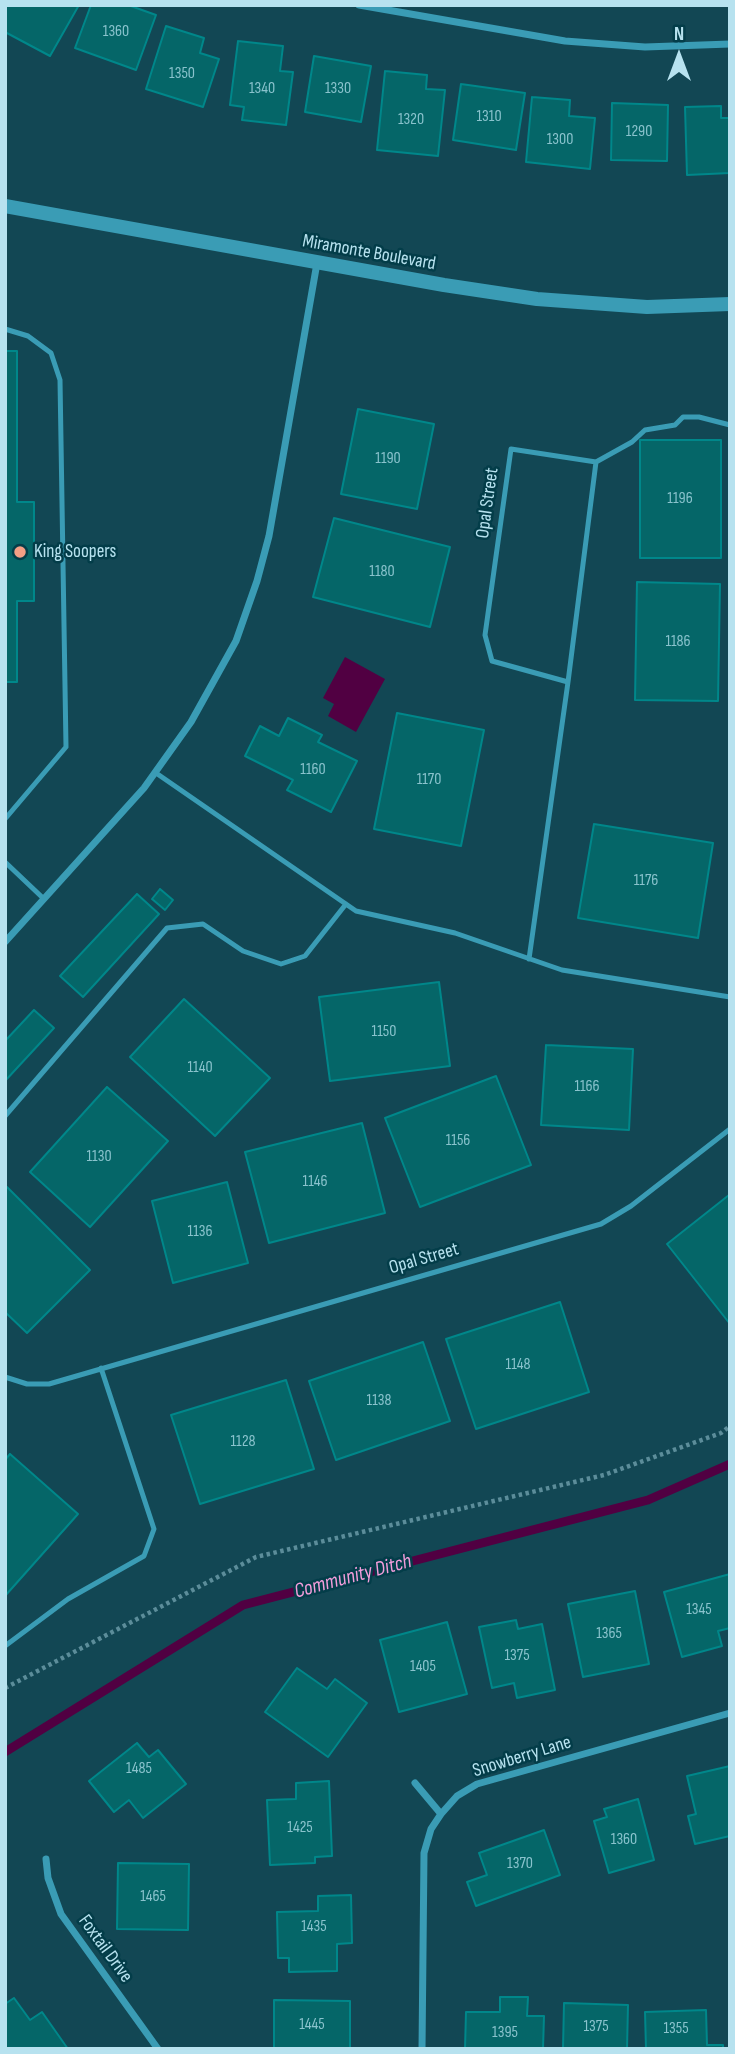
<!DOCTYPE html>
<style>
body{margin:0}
#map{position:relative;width:735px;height:2054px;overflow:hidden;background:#124754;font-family:"Sofia Sans Condensed",sans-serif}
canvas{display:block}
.frame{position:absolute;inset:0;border:7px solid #b7e2ef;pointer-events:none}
.north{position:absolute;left:644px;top:21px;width:70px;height:70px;-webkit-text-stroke:5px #033d49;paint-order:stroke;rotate:0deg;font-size:19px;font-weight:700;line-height:28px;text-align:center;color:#b7e2ef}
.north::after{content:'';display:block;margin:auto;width:24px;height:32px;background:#b7e2ef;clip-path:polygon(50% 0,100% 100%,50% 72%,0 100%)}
</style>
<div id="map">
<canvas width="735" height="2054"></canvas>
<div class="frame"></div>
<div class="north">N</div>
</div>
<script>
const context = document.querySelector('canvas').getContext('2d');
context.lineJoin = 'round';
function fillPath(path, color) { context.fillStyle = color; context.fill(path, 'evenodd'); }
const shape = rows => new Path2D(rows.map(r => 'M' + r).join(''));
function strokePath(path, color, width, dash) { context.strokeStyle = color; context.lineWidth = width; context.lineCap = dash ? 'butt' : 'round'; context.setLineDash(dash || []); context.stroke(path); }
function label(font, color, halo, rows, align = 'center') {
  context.font = font + ' "Sofia Sans Condensed",sans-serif'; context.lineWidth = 5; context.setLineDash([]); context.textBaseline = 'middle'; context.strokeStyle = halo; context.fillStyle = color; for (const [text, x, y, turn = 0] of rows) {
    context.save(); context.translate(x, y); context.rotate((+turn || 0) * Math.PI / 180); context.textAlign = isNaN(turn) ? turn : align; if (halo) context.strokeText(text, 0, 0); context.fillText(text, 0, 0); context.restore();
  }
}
fillPath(shape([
 [345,657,385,679,356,732,328,716,334,704,323,698]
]), '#510042');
strokePath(shape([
 [5,1752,243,1605,648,1500,730,1464]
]), '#510042', 9);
const building = shape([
 [5,5,79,5,50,56,5,32,5,5],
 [91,5,128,5,156,15,136,70,75,48,91,5],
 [166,26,204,38,200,53,219,59,203,107,146,89,166,26],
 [238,41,283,46,280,71,293,72,286,125,242,120,244,107,230,105,238,41],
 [314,56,371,66,361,122,305,112,314,56],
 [385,71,427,75,426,89,445,90,438,156,377,150,385,71],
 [461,84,525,93,516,150,453,140,461,84],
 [532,97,570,100,569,116,595,118,590,169,526,162,532,97],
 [612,103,668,105,667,161,611,160,612,103],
 [721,106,721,118,730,118,730,173,687,175,685,107,721,106],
 [5,351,17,351,17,502,34,502,34,601,17,601,17,682,5,682,5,351],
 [358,409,434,424,417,509,341,494,358,409],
 [640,440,721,440,721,558,640,558,640,440],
 [334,518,450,547,430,627,313,597,334,518],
 [637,582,720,584,718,701,635,700,637,582],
 [397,713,484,730,461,846,374,829,397,713],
 [288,718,322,735,318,742,357,761,331,812,287,790,293,780,245,756,260,726,279,736,288,718],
 [594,824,713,843,698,938,578,918,594,824],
 [160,889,173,900,165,910,152,899,160,889],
 [137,894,159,914,83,997,60,976,137,894],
 [439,982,450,1066,330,1081,319,997,439,982],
 [184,999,270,1078,215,1136,130,1057,184,999],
 [34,1010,54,1028,5,1081,5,1041,34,1010],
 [546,1045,633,1049,629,1130,541,1125,546,1045],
 [496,1076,531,1165,420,1207,385,1118,496,1076],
 [107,1087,168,1141,90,1227,30,1172,107,1087],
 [362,1123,385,1213,269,1243,245,1152,362,1123],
 [227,1182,248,1263,173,1283,152,1201,227,1182],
 [7,1187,90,1270,27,1333,5,1312,5,1189,7,1187],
 [729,1195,730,1196,730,1324,667,1244,729,1195],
 [560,1302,589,1392,476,1429,446,1339,560,1302],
 [423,1342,450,1421,336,1460,309,1381,423,1342],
 [286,1380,314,1469,200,1504,171,1415,286,1380],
 [10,1454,78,1514,5,1596,5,1460,10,1454],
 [730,1574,730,1628,718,1631,722,1646,682,1657,664,1592,730,1574],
 [635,1591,649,1664,583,1677,568,1604,635,1591],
 [516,1620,518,1629,542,1624,555,1690,517,1698,514,1683,492,1688,479,1627,516,1620],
 [447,1622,467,1694,399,1712,380,1640,447,1622],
 [297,1668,327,1689,335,1679,367,1703,328,1757,265,1712,297,1668],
 [137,1743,149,1757,158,1750,186,1784,143,1818,129,1800,114,1812,89,1781,137,1743],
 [730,1766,730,1836,695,1844,688,1816,696,1814,687,1776,730,1766],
 [329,1781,332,1856,315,1857,315,1863,270,1865,267,1800,296,1799,296,1783,329,1781],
 [638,1799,654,1860,609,1873,594,1821,607,1817,604,1809,638,1799],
 [544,1830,560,1875,476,1906,467,1882,487,1875,479,1853,544,1830],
 [118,1863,189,1864,188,1930,117,1929,118,1863],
 [351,1895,352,1943,337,1944,337,1971,289,1972,289,1958,278,1958,277,1912,318,1911,318,1896,351,1895],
 [500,1997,528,1997,527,2016,544,2016,543,2049,465,2049,466,2012,500,2012,500,1997],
 [14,1998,30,2020,42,2012,68,2049,5,2049,5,2004,14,1998],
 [274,2000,350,2001,350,2049,274,2049,274,2000],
 [564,2003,628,2005,627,2049,563,2049,564,2003],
 [706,2010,707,2045,723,2045,723,2049,646,2049,645,2012,706,2010]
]);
fillPath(building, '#056668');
strokePath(building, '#00878a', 2);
strokePath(shape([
 [5,1688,256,1557,604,1475,721,1433,730,1426]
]), '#5c8d9a', 4.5, [3.5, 3.5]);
strokePath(shape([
 [5,329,28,336,51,353,60,380,66,747,5,819],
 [511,449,596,462,568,682,492,661,485,635,511,449],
 [596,462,632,442,645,430,675,425,683,417,699,417,730,425],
 [156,773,356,911,455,933,562,970,730,997],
 [5,862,44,899],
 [529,959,568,682],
 [5,1116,167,928,203,924,243,951,281,964,305,956,346,904],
 [5,1377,27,1384,49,1384,601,1224,631,1206,730,1129],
 [5,1646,68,1599,144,1556,154,1529,101,1368]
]), '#3a9cb5', 5);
strokePath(shape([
 [359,5,565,41,645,47,730,44],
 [5,942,144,788,191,722,236,641,257,581,269,536,317,263],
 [415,1783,441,1814],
 [46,1859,48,1878,61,1914,158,2049],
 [422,2049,424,1853,431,1829,441,1814,457,1796,477,1784,730,1713]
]), '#3a9cb5', 7);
strokePath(shape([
 [5,206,444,285,537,299,647,307,730,304]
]), '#3a9cb5', 14);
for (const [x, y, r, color] of [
 [20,552,7,"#f39f85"]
]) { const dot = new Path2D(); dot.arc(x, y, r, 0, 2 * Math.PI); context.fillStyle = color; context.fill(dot); strokePath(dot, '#033d49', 2.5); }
label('16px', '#8ac3cd', null, [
 ["1360",116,32],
 ["1350",182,74],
 ["1340",262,89],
 ["1330",338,89],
 ["1310",489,117],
 ["1320",411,120],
 ["1290",639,132],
 ["1300",560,140],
 ["1190",388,459],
 ["1196",680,499],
 ["1180",382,572],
 ["1186",678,642],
 ["1160",313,770],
 ["1170",429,780],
 ["1176",646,881],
 ["1150",384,1032],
 ["1140",200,1068],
 ["1166",587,1087],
 ["1156",458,1141],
 ["1130",99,1157],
 ["1146",315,1182],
 ["1136",200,1232],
 ["1148",518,1365],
 ["1138",379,1401],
 ["1128",243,1442],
 ["1345",699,1610],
 ["1365",609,1634],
 ["1375",517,1656],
 ["1405",423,1667],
 ["1485",139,1769],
 ["1425",300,1828],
 ["1360",624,1840],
 ["1370",520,1864],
 ["1465",153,1897],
 ["1435",314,1927],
 ["1445",312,2025],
 ["1375",596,2027],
 ["1355",676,2029],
 ["1395",505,2033]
]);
label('19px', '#b7e2ef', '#033d49', [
 ["Miramonte Boulevard",369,253,10],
 ["Opal Street",488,503,-82],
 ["Opal Street",424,1259,-16],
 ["Snowberry Lane",522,1757,-17],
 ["Foxtail Drive",105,1949,54]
]);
label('19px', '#b7e2ef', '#033d49', [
 ["King Soopers",34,552]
], 'left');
label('italic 21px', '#f39ddb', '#033d49', [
 ["Community Ditch",353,1577,-15]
]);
</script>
